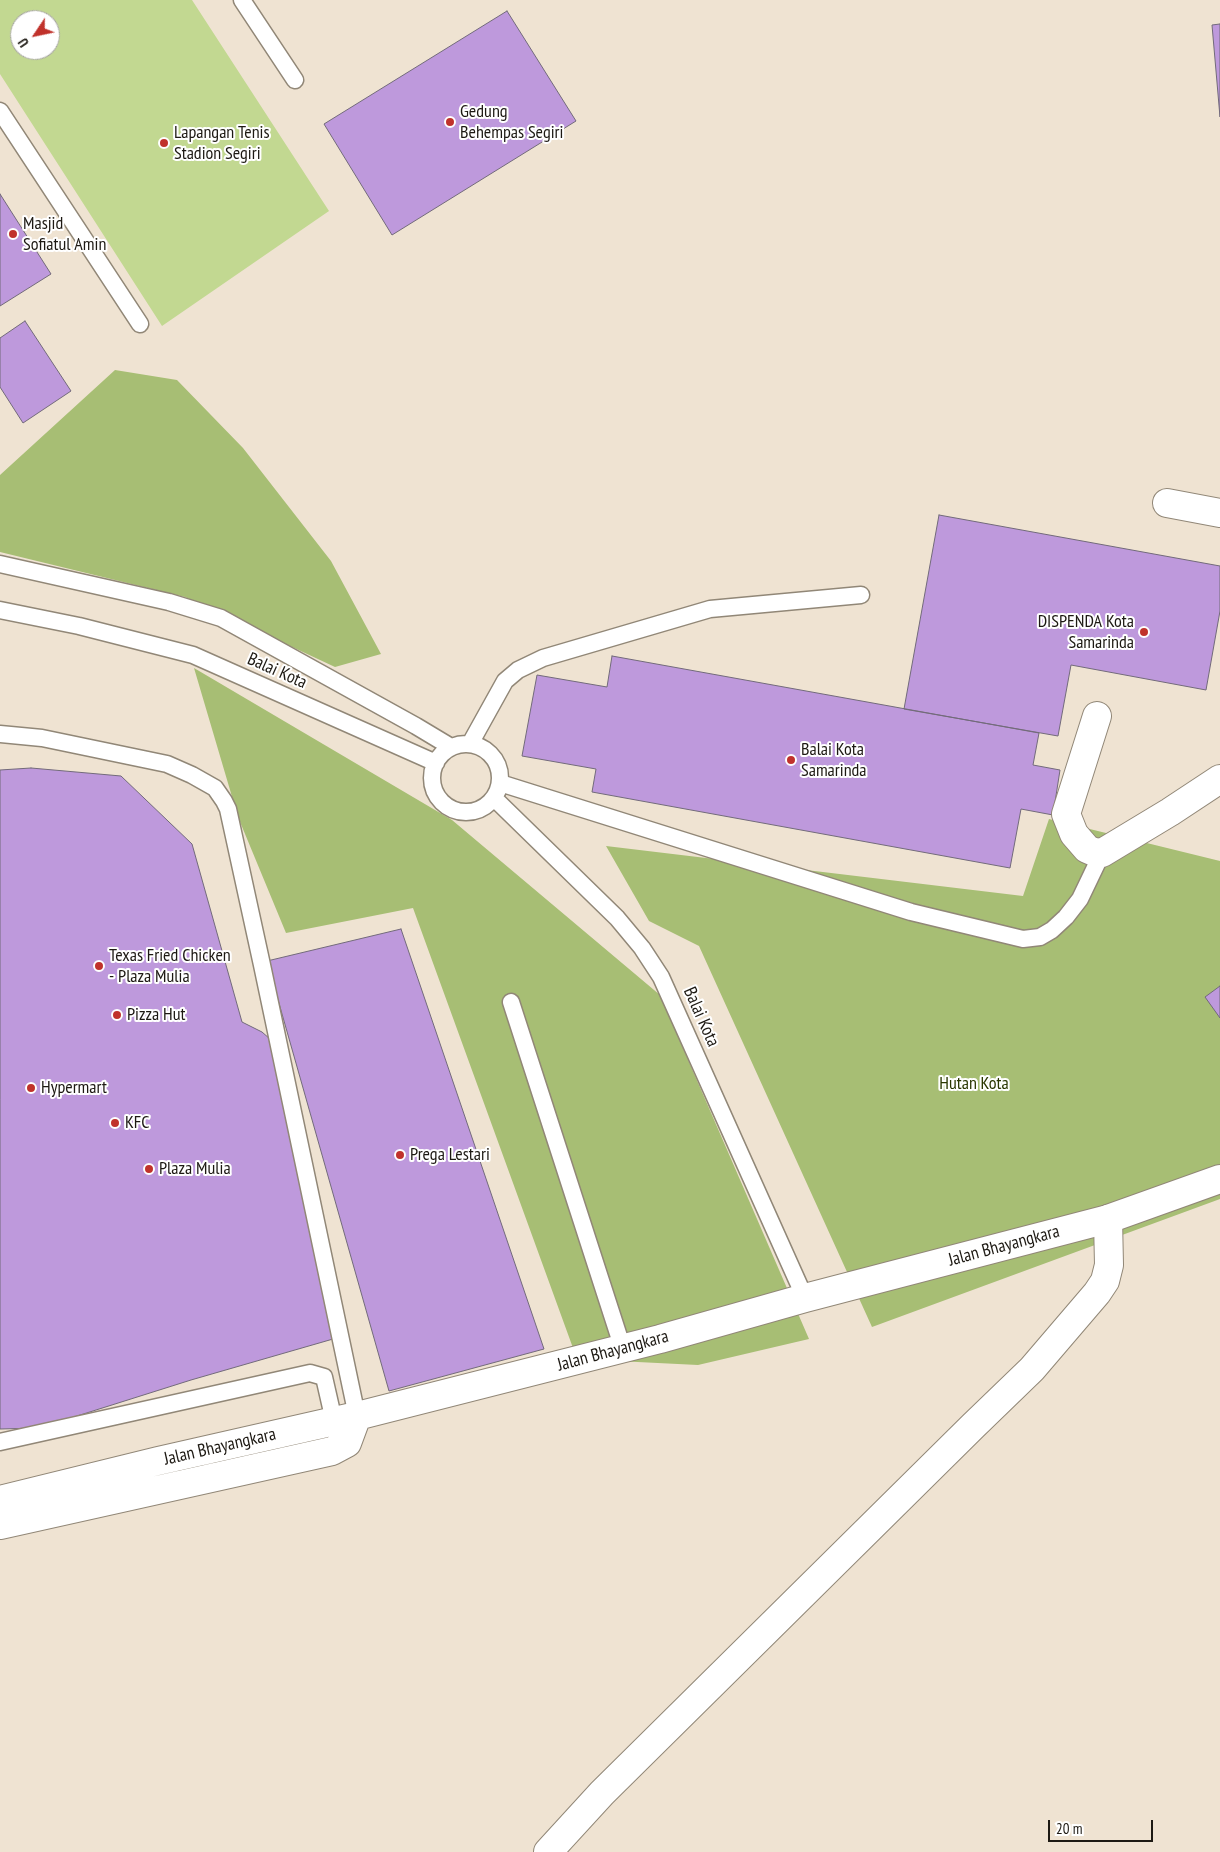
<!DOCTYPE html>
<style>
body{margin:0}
#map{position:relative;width:1220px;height:1852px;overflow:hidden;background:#efe3d2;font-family:"PT Sans Narrow",sans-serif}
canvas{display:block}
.north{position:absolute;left:10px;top:10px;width:50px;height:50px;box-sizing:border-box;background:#fff;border:1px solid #a5a3a1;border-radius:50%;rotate:236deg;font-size:14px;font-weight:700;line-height:20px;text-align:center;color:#1d1913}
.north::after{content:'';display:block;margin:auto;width:18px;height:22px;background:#c0322b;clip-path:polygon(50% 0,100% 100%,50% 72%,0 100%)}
.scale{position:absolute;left:1048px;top:1820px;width:105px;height:22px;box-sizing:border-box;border:2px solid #1d1913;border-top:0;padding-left:6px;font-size:15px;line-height:18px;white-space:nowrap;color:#1d1913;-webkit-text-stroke:4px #fff;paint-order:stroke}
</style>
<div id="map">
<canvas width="1220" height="1852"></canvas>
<div class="north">U</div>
<div class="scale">20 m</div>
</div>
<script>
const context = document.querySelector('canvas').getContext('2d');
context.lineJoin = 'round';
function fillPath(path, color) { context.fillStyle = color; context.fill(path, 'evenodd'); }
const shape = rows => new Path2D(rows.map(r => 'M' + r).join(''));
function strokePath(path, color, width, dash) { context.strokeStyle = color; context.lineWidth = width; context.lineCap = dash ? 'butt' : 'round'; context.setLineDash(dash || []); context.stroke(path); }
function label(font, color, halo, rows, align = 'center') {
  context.font = font + ' "PT Sans Narrow",sans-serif'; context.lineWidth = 4; context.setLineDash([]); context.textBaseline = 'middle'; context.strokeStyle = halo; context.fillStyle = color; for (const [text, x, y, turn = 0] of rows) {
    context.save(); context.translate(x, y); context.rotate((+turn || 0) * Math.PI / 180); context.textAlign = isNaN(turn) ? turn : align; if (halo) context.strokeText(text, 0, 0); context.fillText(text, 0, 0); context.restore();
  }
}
fillPath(shape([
 [0,0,192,0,329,211,162,326,0,74],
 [20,20,50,20,50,50,20,50]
]), '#c2d891');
fillPath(shape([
 [115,370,177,380,243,448,331,561,381,654,335,667,185,597,0,552,0,475],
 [194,668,452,820,660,995,809,1339,698,1365,577,1359,413,908,286,933,238,817],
 [1049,819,1220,861,1220,1199,872,1327,699,946,649,921,606,846,1023,896]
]), '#a7be74');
const building = shape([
 [507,11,576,121,392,235,324,124,507,11],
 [1220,24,1220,117,1212,25,1220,24],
 [0,194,51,274,0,306,0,194],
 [25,321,71,391,23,423,0,387,0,338,25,321],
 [939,515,1220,566,1220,611,1206,690,1071,665,1058,736,904,709,939,515],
 [612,656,1039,733,1033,765,1060,770,1053,815,1021,809,1010,868,592,792,596,769,522,756,537,675,607,687,612,656],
 [31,768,121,776,192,844,242,1022,262,1032,270,1039,333,1339,191,1380,39,1428,0,1429,0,770,31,768],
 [401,929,544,1349,389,1391,267,961,401,929],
 [1220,986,1220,1018,1205,997,1220,986]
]);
fillPath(building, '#be99dc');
strokePath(building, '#726a7a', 1);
const lane = shape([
 [242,0,295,80],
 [0,111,140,324],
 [0,564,169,602,221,618,416,726,451,747],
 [0,610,79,626,193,655,436,763],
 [0,734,42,738,167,764,192,775,215,788,224,801,228,809,262,965,357,1416],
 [470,744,505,681,518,670,543,658,710,609,861,595],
 '432 778a34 34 0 1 1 68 0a34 34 0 1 1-68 0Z',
 [500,783,911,912,1023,939,1040,937,1052,930,1066,917,1080,899,1102,853],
 [494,798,617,918,642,948,661,977,805,1298],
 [511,1002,623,1349],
 [0,1442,310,1373,324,1377,334,1421]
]);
const street = shape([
 [1167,503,1220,513],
 [1097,716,1066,814,1074,834,1087,849,1094,852,1102,853,1170,812,1220,779],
 [548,1852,602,1793,973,1426,1032,1369,1097,1293,1105,1281,1109,1265,1108,1219]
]);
const secondary = shape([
 [0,1500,158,1461,357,1416,660,1339,805,1298,1108,1219,1220,1179],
 [0,1525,332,1451,347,1443,357,1416]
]);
strokePath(lane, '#918777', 19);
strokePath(street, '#918777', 30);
strokePath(secondary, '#918777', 30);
strokePath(lane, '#fff', 16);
strokePath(street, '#fff', 28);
strokePath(secondary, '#fff', 28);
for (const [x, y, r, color] of [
 [450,122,5,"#c0322b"],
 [164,143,5,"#c0322b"],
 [13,234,5,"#c0322b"],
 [1144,632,5,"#c0322b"],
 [791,760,5,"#c0322b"],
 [99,966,5,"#c0322b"],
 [117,1015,5,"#c0322b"],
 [31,1088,5,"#c0322b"],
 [115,1123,5,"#c0322b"],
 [400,1155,5,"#c0322b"],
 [149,1169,5,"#c0322b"]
]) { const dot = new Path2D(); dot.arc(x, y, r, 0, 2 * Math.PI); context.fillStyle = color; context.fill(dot); strokePath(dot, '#fff', 2); }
label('18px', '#1d1913', '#fff', [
 ["Gedung",460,112],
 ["Behempas Segiri",460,133],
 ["Lapangan Tenis",174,133],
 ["Stadion Segiri",174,154],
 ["Masjid",23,224],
 ["Sofiatul Amin",23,245],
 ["DISPENDA Kota",1134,622,"right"],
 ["Samarinda",1134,643,"right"],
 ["Balai Kota",801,750],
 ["Samarinda",801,771],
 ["Texas Fried Chicken",109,956],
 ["- Plaza Mulia",109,977],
 ["Pizza Hut",127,1015],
 ["Hypermart",41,1088],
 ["KFC",125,1123],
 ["Prega Lestari",410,1155],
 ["Plaza Mulia",159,1169]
], 'left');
label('18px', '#1d1913', '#fff', [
 ["Balai Kota",277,671,24],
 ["Balai Kota",701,1017,66],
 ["Jalan Bhayangkara",1004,1246,-15],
 ["Jalan Bhayangkara",613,1351,-15],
 ["Jalan Bhayangkara",220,1447,-13]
]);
label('18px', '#2a3700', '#fff', [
 ["Hutan Kota",974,1084]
]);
</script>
